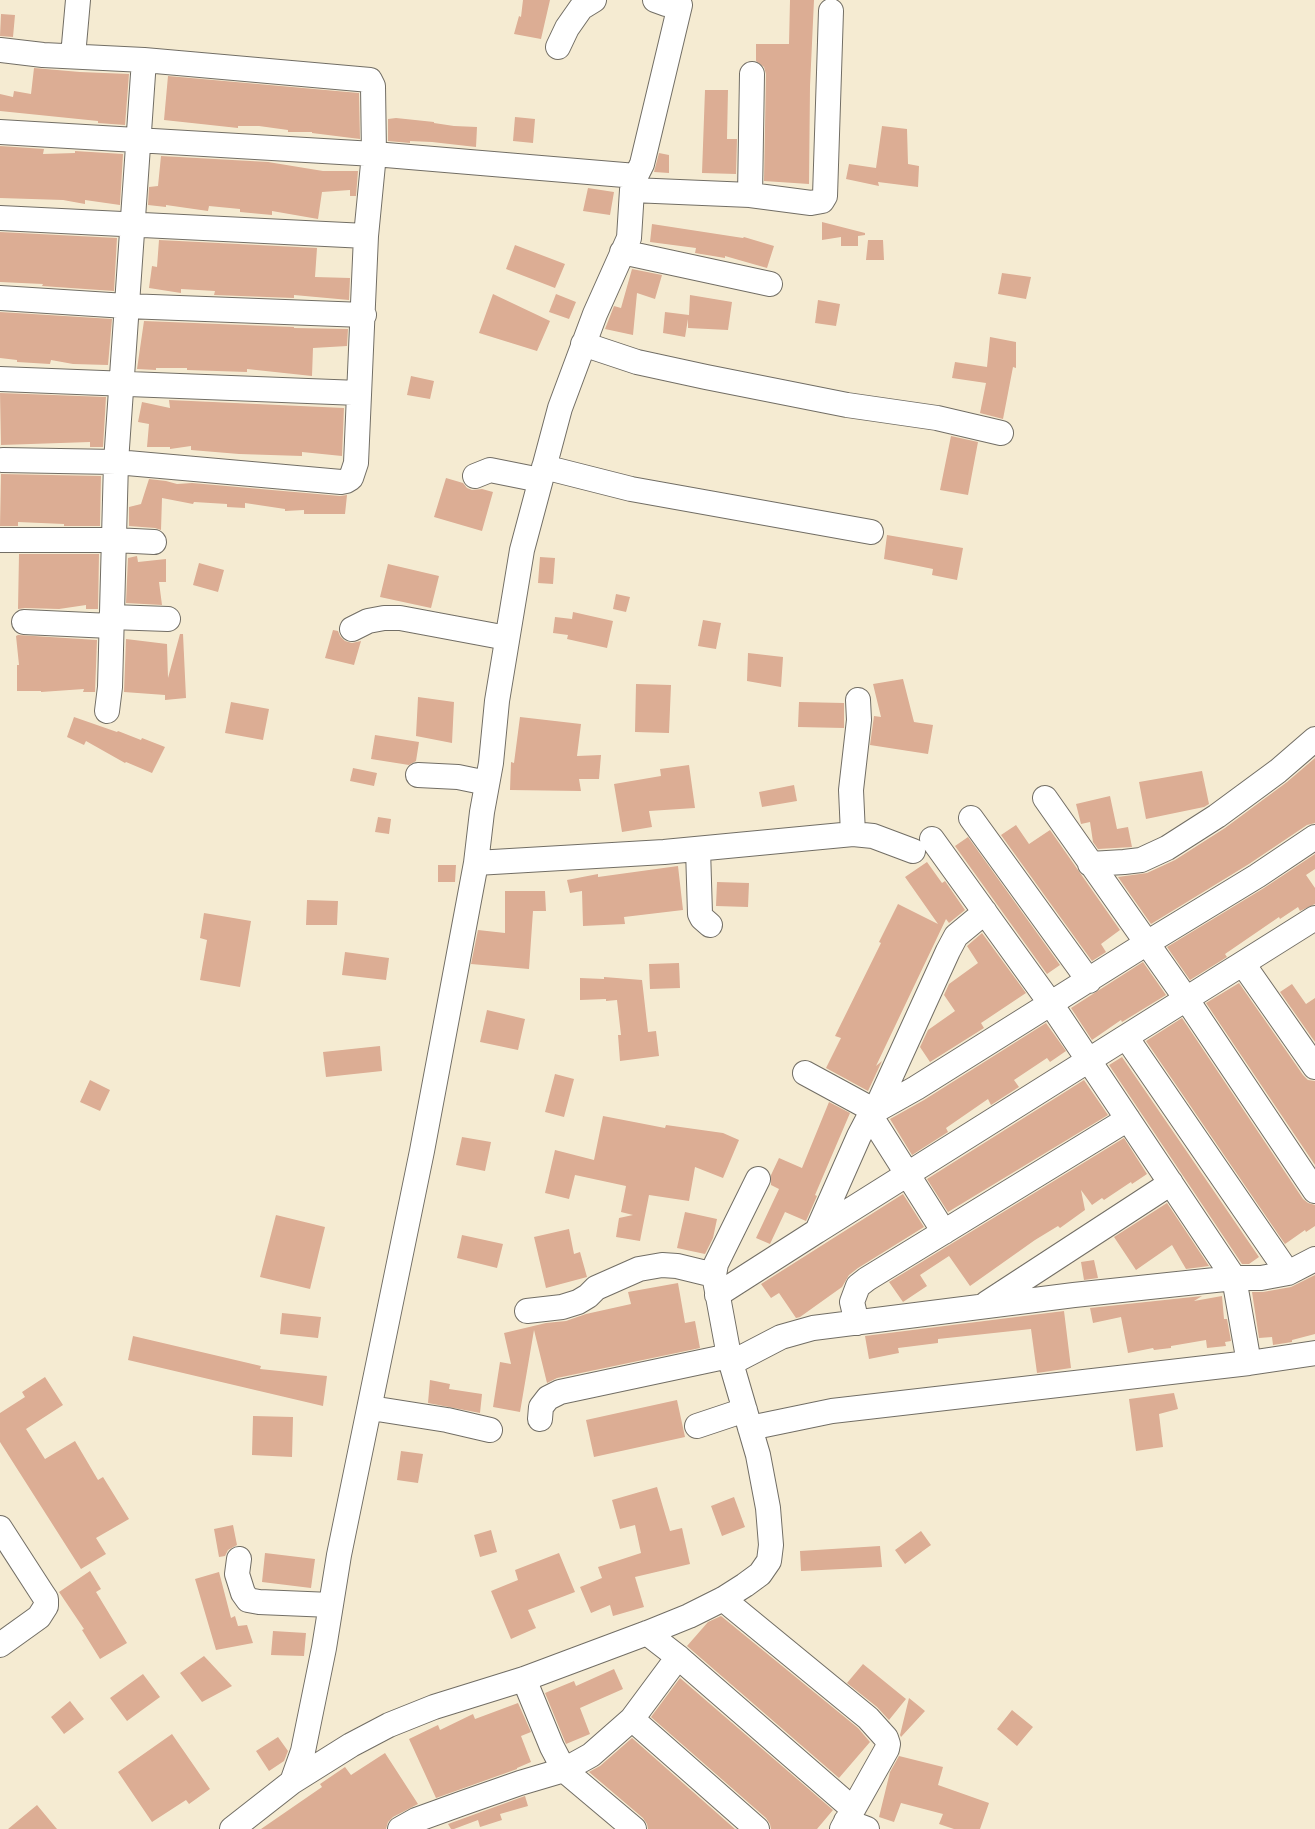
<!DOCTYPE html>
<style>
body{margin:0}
canvas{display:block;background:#f5ebd2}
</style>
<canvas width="1315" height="1829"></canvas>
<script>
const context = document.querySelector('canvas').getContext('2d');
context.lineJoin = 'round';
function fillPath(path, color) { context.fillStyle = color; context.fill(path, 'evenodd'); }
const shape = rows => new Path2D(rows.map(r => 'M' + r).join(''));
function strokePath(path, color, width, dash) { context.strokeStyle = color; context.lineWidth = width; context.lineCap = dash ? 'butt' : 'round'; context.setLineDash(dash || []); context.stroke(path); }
fillPath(shape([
 [523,0,550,0,541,39,514,34,519,16,521,17],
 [790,0,814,0,810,86,809,184,764,181,766,74,764,67,756,61,756,44,789,44],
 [1,14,15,15,13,37,0,36],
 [34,68,80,72,129,74,125,125,98,123,98,121,0,111,0,94,13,97,14,91,31,94],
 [168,76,359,93,360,139,312,133,312,132,288,132,288,130,259,126,238,126,238,128,164,120],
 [705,90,728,90,727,139,737,139,736,174,702,173],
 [515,117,535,119,533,143,513,141],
 [396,118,434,122,434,123,454,126,477,127,476,147,432,142,410,141,410,143,388,141,388,119],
 [882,126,907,129,908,164,919,166,918,187,878,182,879,186,846,179,849,164,876,168],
 [0,146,44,149,43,154,75,153,75,151,123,154,120,205,85,200,85,204,63,200,0,198],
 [659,153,669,155,669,173,654,172],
 [161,156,268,162,323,171,358,171,356,196,350,196,350,190,322,192,318,219,272,211,272,215,240,212,240,209,209,206,208,211,166,205,166,207,148,205,149,187,158,186],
 [588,188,614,192,610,215,583,211],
 [822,222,865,233,865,235,858,236,858,246,841,246,841,237,822,240],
 [652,224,743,238,744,237,774,246,767,268,725,256,725,258,695,253,696,248,650,242],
 [0,232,117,238,114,291,42,286,43,284,0,282],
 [159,240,317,248,315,277,350,278,349,300,294,295,294,298,214,295,215,291,181,289,181,293,149,288,152,266,157,267],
 [868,240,883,240,884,260,866,260],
 [515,245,565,264,555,288,506,269],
 [632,269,662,275,655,299,637,293,633,335,605,329,614,306,621,308],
 [1002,273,1031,277,1026,299,998,294],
 [493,294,550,321,537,351,479,333],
 [556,294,576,302,569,319,549,312],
 [690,295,732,302,728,330,688,328,688,319,685,337,663,333,665,312,689,315],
 [818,300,840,304,836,326,815,323],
 [0,312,112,319,108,365,73,364,51,360,50,364,17,362,17,360,0,358],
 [144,321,294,327,294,328,348,329,347,346,313,348,312,376,247,369,247,372,187,370,187,368,156,368,156,370,137,369],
 [990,337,1016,342,1016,368,1013,367,1003,419,980,413,986,383,952,378,955,362,987,367],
 [411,376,434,381,430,399,407,395],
 [0,393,106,397,103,447,90,447,90,442,1,445],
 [169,400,344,408,342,456,302,452,302,456,239,454,191,450,191,446,170,449,170,447,147,447,149,424,138,422,142,402,170,408],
 [951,436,978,442,968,495,940,490],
 [1,474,101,476,100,526,64,526,64,524,18,522,18,526,0,526],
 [446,478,463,483,467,488,472,490,482,489,493,492,482,531,434,517],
 [149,479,166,481,177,484,192,483,340,496,347,495,345,514,304,514,304,510,285,511,285,509,245,503,245,508,227,507,227,504,194,502,193,504,162,498,161,530,155,528,129,526,129,507,141,504],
 [887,535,963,548,957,580,932,575,933,569,884,559],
 [19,554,99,554,98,609,86,609,86,605,59,609,25,608,18,609],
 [137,556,138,562,166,559,166,582,159,582,162,605,126,603,128,558],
 [540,557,555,558,553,584,538,583],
 [199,563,224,570,218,592,193,585],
 [388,564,439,576,431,608,380,597],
 [616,594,630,597,626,612,613,609],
 [573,612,613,621,607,648,567,639,568,635,553,633,555,617,572,619],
 [703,620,721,623,716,649,698,646],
 [333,630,338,631,340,636,345,641,352,643,361,641,354,665,325,658],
 [180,634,183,634,186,698,165,700,165,695,124,692,126,639,167,644,168,678],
 [18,635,97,640,95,692,83,692,84,689,41,692,41,691,17,691,17,665,19,665,16,636],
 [748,653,783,657,781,687,747,681],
 [903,679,914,722,933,725,928,754,870,745,874,716,881,717,873,684],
 [636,684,671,685,669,733,635,732],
 [418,697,454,702,452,743,416,736],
 [231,702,269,709,263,740,225,733],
 [799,702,844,703,844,728,798,727],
 [74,717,117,732,118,731,141,740,142,738,165,747,152,773,126,762,125,763,86,741,84,745,67,737],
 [520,717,581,724,577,756,601,755,599,779,579,779,581,791,510,790,511,762,514,763],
 [375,735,419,742,416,761,409,765,371,759],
 [1315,758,1315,823,1307,825,1249,864,1151,924,1118,877,1147,873,1175,860,1225,828,1287,782],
 [689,765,695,808,649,811,652,827,622,832,614,784,661,776,660,769],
 [353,768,377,773,374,786,350,781],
 [1202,771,1209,804,1204,807,1146,819,1139,782],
 [794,785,797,801,762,807,759,792],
 [1110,796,1117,829,1128,827,1132,847,1098,849,1093,842,1090,822,1081,824,1076,804],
 [378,817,391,819,389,834,375,832],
 [1016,825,1029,844,1050,830,1120,930,1101,944,1106,952,1092,961,1001,835],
 [968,837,1060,965,1047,974,955,846],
 [1315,854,1315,869,1306,875,1315,888,1315,904,1300,911,1298,907,1280,919,1279,917,1225,954,1227,957,1190,980,1167,947,1264,888],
 [927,862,942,883,945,881,965,910,949,923,946,919,876,1066,882,1061,868,1091,826,1068,841,1038,835,1036,881,943,879,942,898,904,938,924,905,877],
 [438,865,456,865,455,882,438,882],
 [678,866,683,910,624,917,625,924,583,926,582,891,570,893,567,880,598,874,598,877],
 [717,882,749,883,748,907,716,906],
 [505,891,545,891,546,911,533,911,529,969,471,964,478,930,505,933],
 [307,900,338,901,337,925,306,925],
 [204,913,251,921,240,987,200,980,207,940,200,938],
 [982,933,1026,993,981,1023,984,1028,930,1062,920,1047,928,1030,955,1011,944,995,949,984,978,963,967,946],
 [345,952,389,958,386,980,342,975],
 [1143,962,1166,995,1122,1022,1121,1020,1092,1040,1071,1008],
 [679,963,680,988,650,989,649,964],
 [604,977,642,980,648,1032,656,1031,659,1056,620,1061,618,1035,621,1035,617,1000,606,1001,606,999,580,1000,580,978,604,979],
 [1239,983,1303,1075,1308,1080,1315,1081,1315,1165,1206,1003],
 [1292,984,1306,1004,1315,998,1315,1042,1280,992],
 [487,1010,525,1019,518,1050,480,1042],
 [1182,1018,1303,1199,1308,1203,1315,1205,1315,1226,1306,1232,1305,1230,1285,1244,1146,1041],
 [1046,1023,1066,1051,1050,1062,1047,1058,1014,1080,1019,1087,991,1105,988,1099,946,1128,948,1132,912,1155,890,1119,924,1100],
 [380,1046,382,1071,326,1077,323,1052],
 [1122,1057,1259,1257,1249,1264,1242,1264,1109,1065],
 [555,1074,574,1079,564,1117,545,1112],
 [90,1080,110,1090,100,1111,80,1102],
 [1084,1080,1108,1115,948,1212,927,1179],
 [829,1102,850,1113,815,1195,817,1196,806,1221,785,1212,770,1244,756,1238,779,1189,771,1185,771,1175,779,1158,802,1168],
 [603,1116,665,1128,666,1125,723,1133,739,1140,723,1178,695,1167,689,1201,649,1195,640,1241,616,1237,619,1218,633,1215,621,1212,626,1186,575,1175,569,1199,545,1193,555,1150,594,1160],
 [462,1137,491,1142,485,1171,456,1165],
 [1124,1138,1147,1174,1132,1184,1131,1182,1104,1200,1102,1198,1092,1205,1081,1190,1085,1210,1060,1228,1058,1226,1035,1240,970,1286,949,1256,920,1275,927,1286,903,1302,889,1282],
 [903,1194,924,1227,858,1268,849,1275,842,1287,800,1317,796,1318,779,1293,771,1298,761,1284],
 [1167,1203,1209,1266,1186,1269,1172,1245,1136,1270,1114,1237],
 [685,1212,717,1219,713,1238,705,1254,677,1248],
 [276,1215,325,1227,310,1289,260,1277],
 [569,1229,574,1254,580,1252,587,1277,546,1288,534,1237],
 [462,1235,503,1244,497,1268,457,1258],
 [1094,1260,1098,1278,1084,1280,1081,1262],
 [1315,1275,1315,1334,1292,1340,1292,1342,1273,1345,1272,1337,1259,1338,1252,1292,1263,1292,1291,1287],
 [678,1283,685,1323,695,1321,700,1348,557,1378,547,1383,534,1330,520,1412,493,1407,500,1362,511,1364,504,1333,546,1323,566,1321,586,1314,631,1304,628,1292],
 [1202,1296,1194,1301,1222,1296,1224,1319,1227,1319,1231,1341,1225,1342,1226,1346,1207,1348,1206,1340,1171,1346,1171,1348,1154,1350,1153,1348,1128,1353,1121,1317,1093,1323,1090,1308],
 [1064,1311,1071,1368,1037,1373,1031,1329,938,1339,938,1343,898,1348,899,1353,869,1359,865,1336],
 [282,1313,321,1317,318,1338,280,1334],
 [133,1336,261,1366,260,1369,327,1376,323,1406,128,1360],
 [45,1377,63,1405,26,1429,45,1459,75,1441,98,1480,103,1477,129,1519,96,1538,106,1554,81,1569,0,1442,0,1413,25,1397,22,1392],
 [430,1380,450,1384,449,1389,482,1394,480,1413,428,1403],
 [1174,1393,1178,1409,1159,1414,1163,1447,1136,1451,1129,1399],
 [677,1400,685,1437,594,1457,586,1420],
 [253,1416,293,1417,292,1457,252,1455],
 [401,1451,423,1454,418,1483,397,1480],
 [657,1487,670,1531,682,1528,690,1564,635,1577,644,1607,613,1616,610,1605,591,1613,580,1587,602,1578,598,1567,641,1553,635,1525,620,1529,612,1500],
 [734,1497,745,1527,722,1536,711,1506],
 [233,1525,237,1545,228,1550,225,1556,219,1557,214,1529],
 [491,1530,497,1552,480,1557,474,1535],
 [921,1531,931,1545,905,1564,895,1550],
 [880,1546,882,1567,801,1571,800,1551],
 [265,1553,315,1559,311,1588,262,1582],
 [559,1553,575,1592,528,1610,536,1628,511,1639,491,1591,518,1580,515,1570],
 [90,1571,101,1589,96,1592,127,1643,100,1659,82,1630,84,1629,59,1592],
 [219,1572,231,1618,235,1616,238,1626,247,1625,253,1643,216,1650,195,1579],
 [721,1616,858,1728,870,1742,839,1778,687,1646,708,1622],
 [273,1631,306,1633,304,1656,271,1655],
 [204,1656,232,1686,202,1702,180,1673],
 [863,1664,906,1699,889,1720,877,1707,847,1683],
 [614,1669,623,1689,580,1708,590,1734,566,1744,545,1693,574,1681,576,1686],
 [143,1674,160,1697,127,1721,110,1698],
 [680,1678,833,1810,817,1829,771,1829,770,1824,766,1818,651,1717],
 [909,1698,925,1711,901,1737,900,1735],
 [70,1701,84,1719,64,1734,51,1717],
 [518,1703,531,1732,521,1736,531,1762,517,1768,517,1769,436,1798,409,1739,438,1725,440,1730,473,1714,475,1719],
 [1012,1710,1033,1727,1017,1746,997,1729],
 [172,1734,210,1789,189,1804,186,1800,152,1822,118,1772],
 [278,1737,288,1751,284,1761,269,1771,256,1751],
 [632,1738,735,1829,648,1829,647,1824,643,1818,589,1772,600,1766],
 [385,1753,418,1804,393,1817,388,1822,386,1829,261,1829,322,1787,320,1784,345,1767,351,1775],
 [899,1756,943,1767,938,1785,989,1803,980,1829,954,1829,939,1824,943,1814,901,1803,894,1822,879,1817,890,1772],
 [525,1796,528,1806,500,1814,502,1820,480,1827,478,1820,454,1829,451,1829,448,1824],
 [37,1805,57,1829,8,1829]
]), '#dcad94');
const minor = shape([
 [558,47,567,28,581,8,594,0],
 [0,50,43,55,144,60,370,80,373,86,374,154,366,236,356,463,351,478,346,481,341,482,116,462,144,60],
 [73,56,78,0],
 [0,132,374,154,636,176],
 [632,190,750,195,811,203,822,201,825,196,831,11],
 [750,195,752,74],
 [0,218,366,236],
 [622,252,770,284],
 [0,298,126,306,364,315],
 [583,344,637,362,706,377,847,405,937,418,1001,433],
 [0,379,359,393],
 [3,460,116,462,110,687,107,711],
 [544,467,631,489,871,532],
 [475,476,490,470,540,480],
 [0,540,114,540,154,542],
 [111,617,168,619],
 [24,622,111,626],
 [352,629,368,621,384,618,400,618,507,638],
 [418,775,458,777,487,783],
 [1045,798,1187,1000,1315,1191],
 [971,818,1089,981],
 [853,834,851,790,859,720,858,700],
 [932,839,1051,1004,1234,1278,1249,1363],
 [698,849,700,914,702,918,710,925],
 [476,863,664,852,853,834,873,836,913,851],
 [1090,864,1124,862,1141,860,1167,848,1217,816,1278,771,1315,739],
 [1243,964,1315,1067],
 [1126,1037,1288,1273],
 [805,1073,875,1111,916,1088,1147,943,1257,876,1315,837],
 [870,1115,944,1232],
 [817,1231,1315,918],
 [717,1295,817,1231,859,1136,870,1115,875,1111,948,951,956,936,985,912],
 [987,1303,1171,1183],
 [527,1311,562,1307,578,1302,588,1296,596,1288,639,1269,662,1265,677,1266,714,1275],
 [857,1323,852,1302,858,1286,867,1279,1128,1119],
 [731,1363,781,1337,813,1328,1074,1295,1234,1278,1261,1278,1288,1273,1315,1259],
 [371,1408,447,1420,490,1430],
 [540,1419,541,1407,548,1398,560,1392,729,1356],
 [697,1426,745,1410],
 [750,1428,832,1411,1249,1363,1315,1353],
 [0,1528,42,1593,46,1599,46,1606,39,1617,0,1645],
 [239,1559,237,1574,243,1593,248,1600,259,1602,331,1605],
 [723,1599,868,1718,886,1738,888,1744,887,1749,842,1829],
 [647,1633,678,1657,853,1809],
 [524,1679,552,1747,564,1770,634,1829],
 [632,1719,757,1829],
 [292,1782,303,1751,324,1648,339,1555,422,1151,476,863,482,812,491,763,497,701,522,550,560,408,595,314,629,238,632,190,636,176,642,164,680,5,666,4,655,0],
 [846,1821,867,1829],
 [232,1829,292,1782,351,1745,389,1725,434,1707,524,1679,647,1633,689,1616,723,1599,745,1585,760,1574,769,1561,771,1545,768,1508,758,1455,729,1356,714,1275,716,1264,758,1179],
 [400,1829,416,1820,463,1803,520,1783,564,1770,591,1755,632,1719,678,1657]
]);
strokePath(minor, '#726e65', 26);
strokePath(minor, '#fff', 24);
</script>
